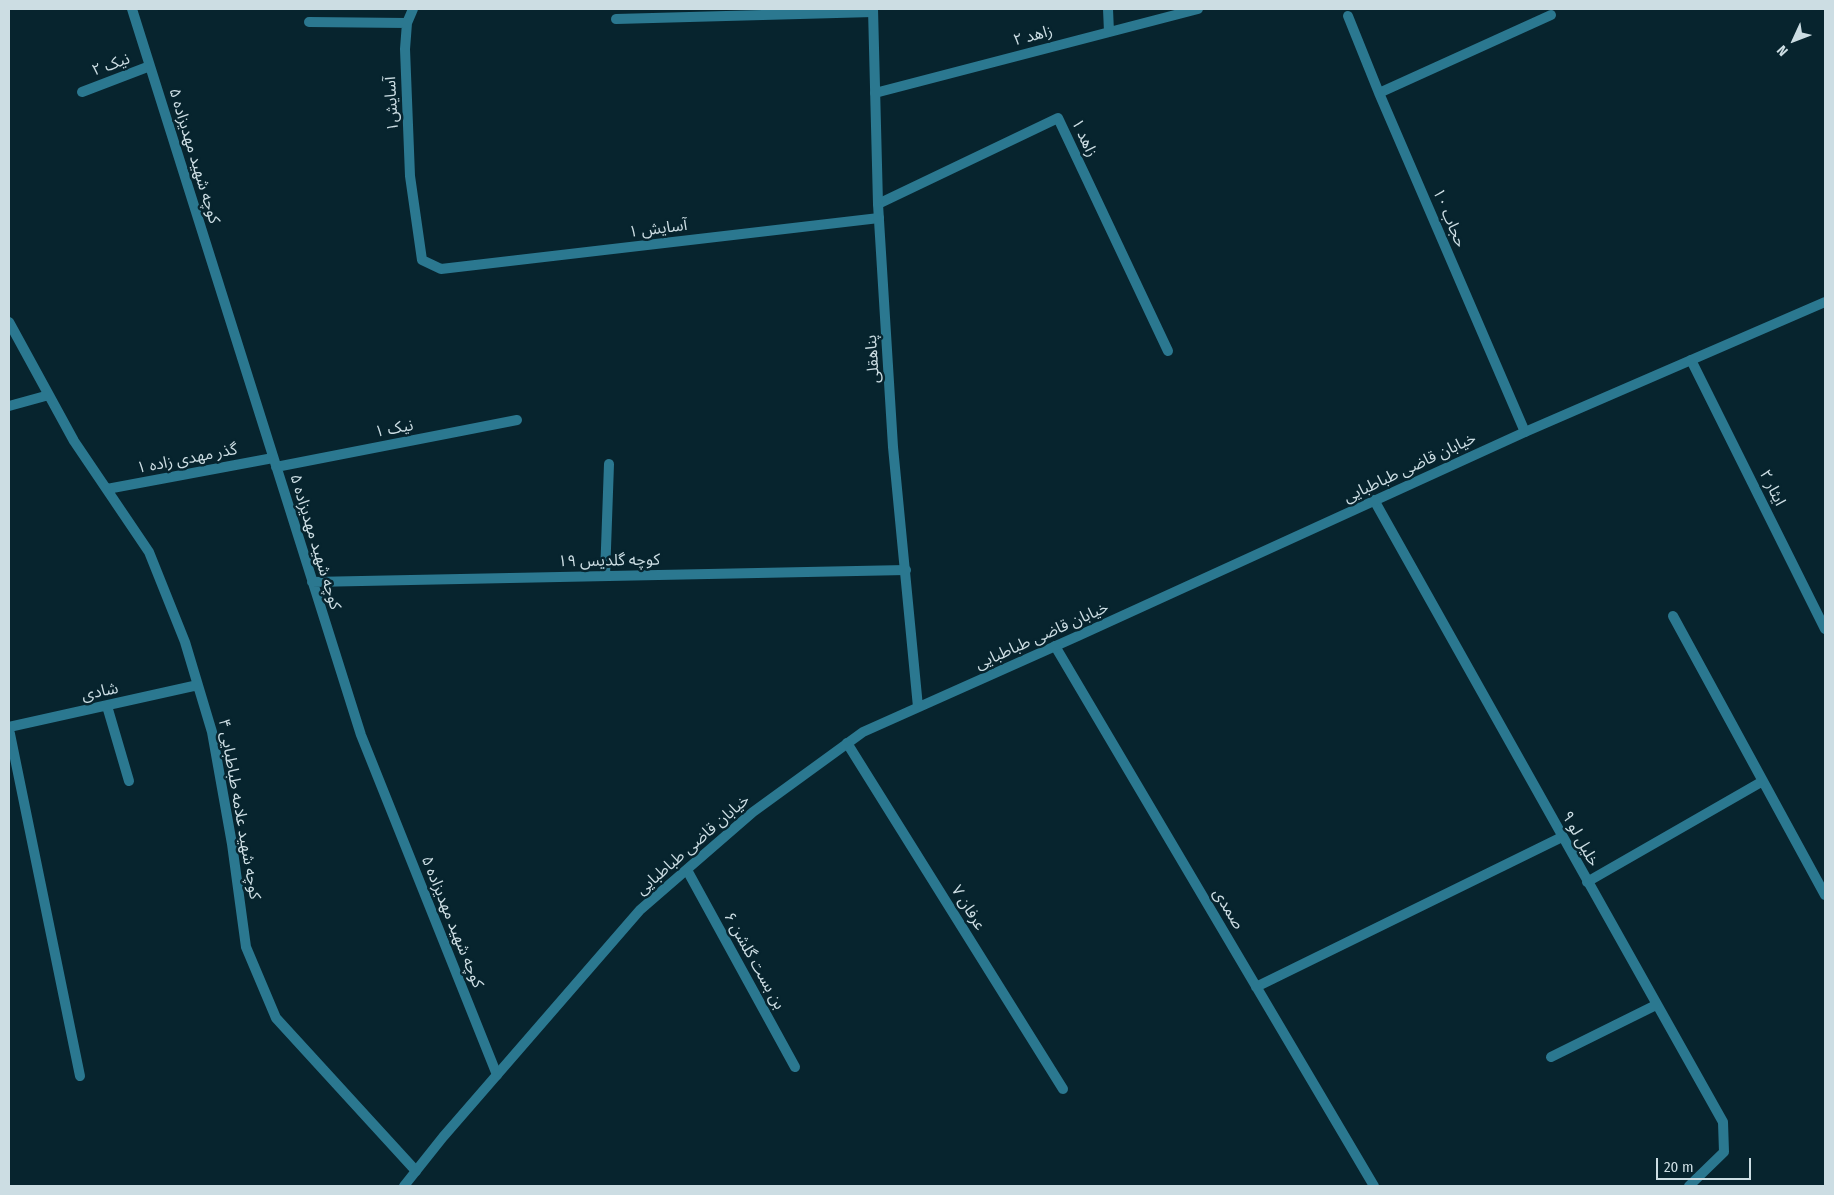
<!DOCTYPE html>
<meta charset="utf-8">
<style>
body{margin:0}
#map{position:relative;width:1834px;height:1195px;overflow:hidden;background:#07242e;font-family:"Fira Sans Condensed",sans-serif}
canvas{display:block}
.frame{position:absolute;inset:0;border:10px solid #ccdde3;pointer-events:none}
.north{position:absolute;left:1769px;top:15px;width:50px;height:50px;-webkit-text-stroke:4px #07242e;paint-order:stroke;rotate:227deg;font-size:14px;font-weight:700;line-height:20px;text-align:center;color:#ccdde3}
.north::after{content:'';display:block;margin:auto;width:18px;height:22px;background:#ccdde3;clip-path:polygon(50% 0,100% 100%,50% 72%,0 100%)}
.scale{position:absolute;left:1656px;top:1158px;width:95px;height:22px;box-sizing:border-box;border:2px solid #ccdde3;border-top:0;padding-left:6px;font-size:15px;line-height:18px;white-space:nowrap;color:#ccdde3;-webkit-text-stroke:4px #07242e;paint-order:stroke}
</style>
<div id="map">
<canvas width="1834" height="1195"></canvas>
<div class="frame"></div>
<div class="north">N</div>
<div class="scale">20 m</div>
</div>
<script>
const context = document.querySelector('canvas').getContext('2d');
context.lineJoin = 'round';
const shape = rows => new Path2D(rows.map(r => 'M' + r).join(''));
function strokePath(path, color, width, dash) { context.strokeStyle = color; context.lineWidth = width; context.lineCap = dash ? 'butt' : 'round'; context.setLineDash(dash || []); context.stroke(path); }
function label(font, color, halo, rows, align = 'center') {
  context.font = font + ' "Fira Sans Condensed","Noto Sans Arabic",sans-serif'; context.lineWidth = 5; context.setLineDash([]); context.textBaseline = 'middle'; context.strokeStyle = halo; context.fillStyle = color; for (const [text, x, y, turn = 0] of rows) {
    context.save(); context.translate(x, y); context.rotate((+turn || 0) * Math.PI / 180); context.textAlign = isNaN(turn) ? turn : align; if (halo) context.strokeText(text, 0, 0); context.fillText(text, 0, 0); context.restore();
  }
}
strokePath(shape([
 [1673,616,1825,895],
 [1587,882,1763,781]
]), '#2b7890', 10);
strokePath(shape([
 [132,9,361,735,497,1075],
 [1108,9,1109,32],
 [1348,16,1379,93,1525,432],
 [616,19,873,12],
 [309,22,407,23,405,49,410,176,422,260,441,269,879,218],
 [407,23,413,9],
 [82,92,150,66],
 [875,93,1198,9],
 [1379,93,1551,15],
 [878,204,1058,118,1168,351],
 [9,322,74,441,149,552,185,642,212,732,232,844,246,947,276,1018,416,1171],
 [1691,360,1825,629],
 [9,406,49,395],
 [276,467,517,420],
 [107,489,273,458],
 [1374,500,1723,1122,1724,1152,1689,1186],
 [605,576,609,464],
 [312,582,906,570],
 [1055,646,1374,1186],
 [107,706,129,781],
 [9,727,198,685],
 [9,729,80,1076],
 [847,743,1063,1089],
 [687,870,795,1067],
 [1256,987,1562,837],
 [1551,1057,1656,1005]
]), '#2b7890', 10);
strokePath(shape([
 [873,9,878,204,893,447,918,707],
 [404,1186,443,1137,640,910,753,812,863,732,1078,636,1525,432,1825,302]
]), '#2b7890', 10);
label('16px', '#ccdde3', '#07242e', [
 ["زاهد ۲",1033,36,-15],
 ["نیک ۲",111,65,-20],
 ["آسایش۱",392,104,-93],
 ["زاهد ۱",1084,138,65],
 ["کوچه شهید مهدیزاده ۵",194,156,73],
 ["حجاب ۱۰",1449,218,67],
 ["آسایش ۱",658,229,-7],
 ["پناهقلی",873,359,-94],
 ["نیک ۱",394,429,-11],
 ["گذر مهدی زاده ۱",187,459,-11],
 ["خیابان قاضی طباطبایی",1410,468,-25],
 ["ایثار ۲",1772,488,63],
 ["کوچه شهید مهدیزاده ۵",315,542,73],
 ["کوچه گلدیس ۱۹",609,561,-1],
 ["خیابان قاضی طباطبایی",1042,636,-24],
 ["شادی",100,692,-12],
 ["کوچه شهید علامه طباطبایی ۴",239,809,80],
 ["خلیل لو ۹",1580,839,61],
 ["خیابان قاضی طباطبایی",693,845,-41],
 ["عرفان ۷",968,908,58],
 ["صمدی",1228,909,59],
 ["کوچه شهید مهدیزاده ۵",452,922,68],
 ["بن بست گلشن ۶",754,961,61]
]);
</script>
